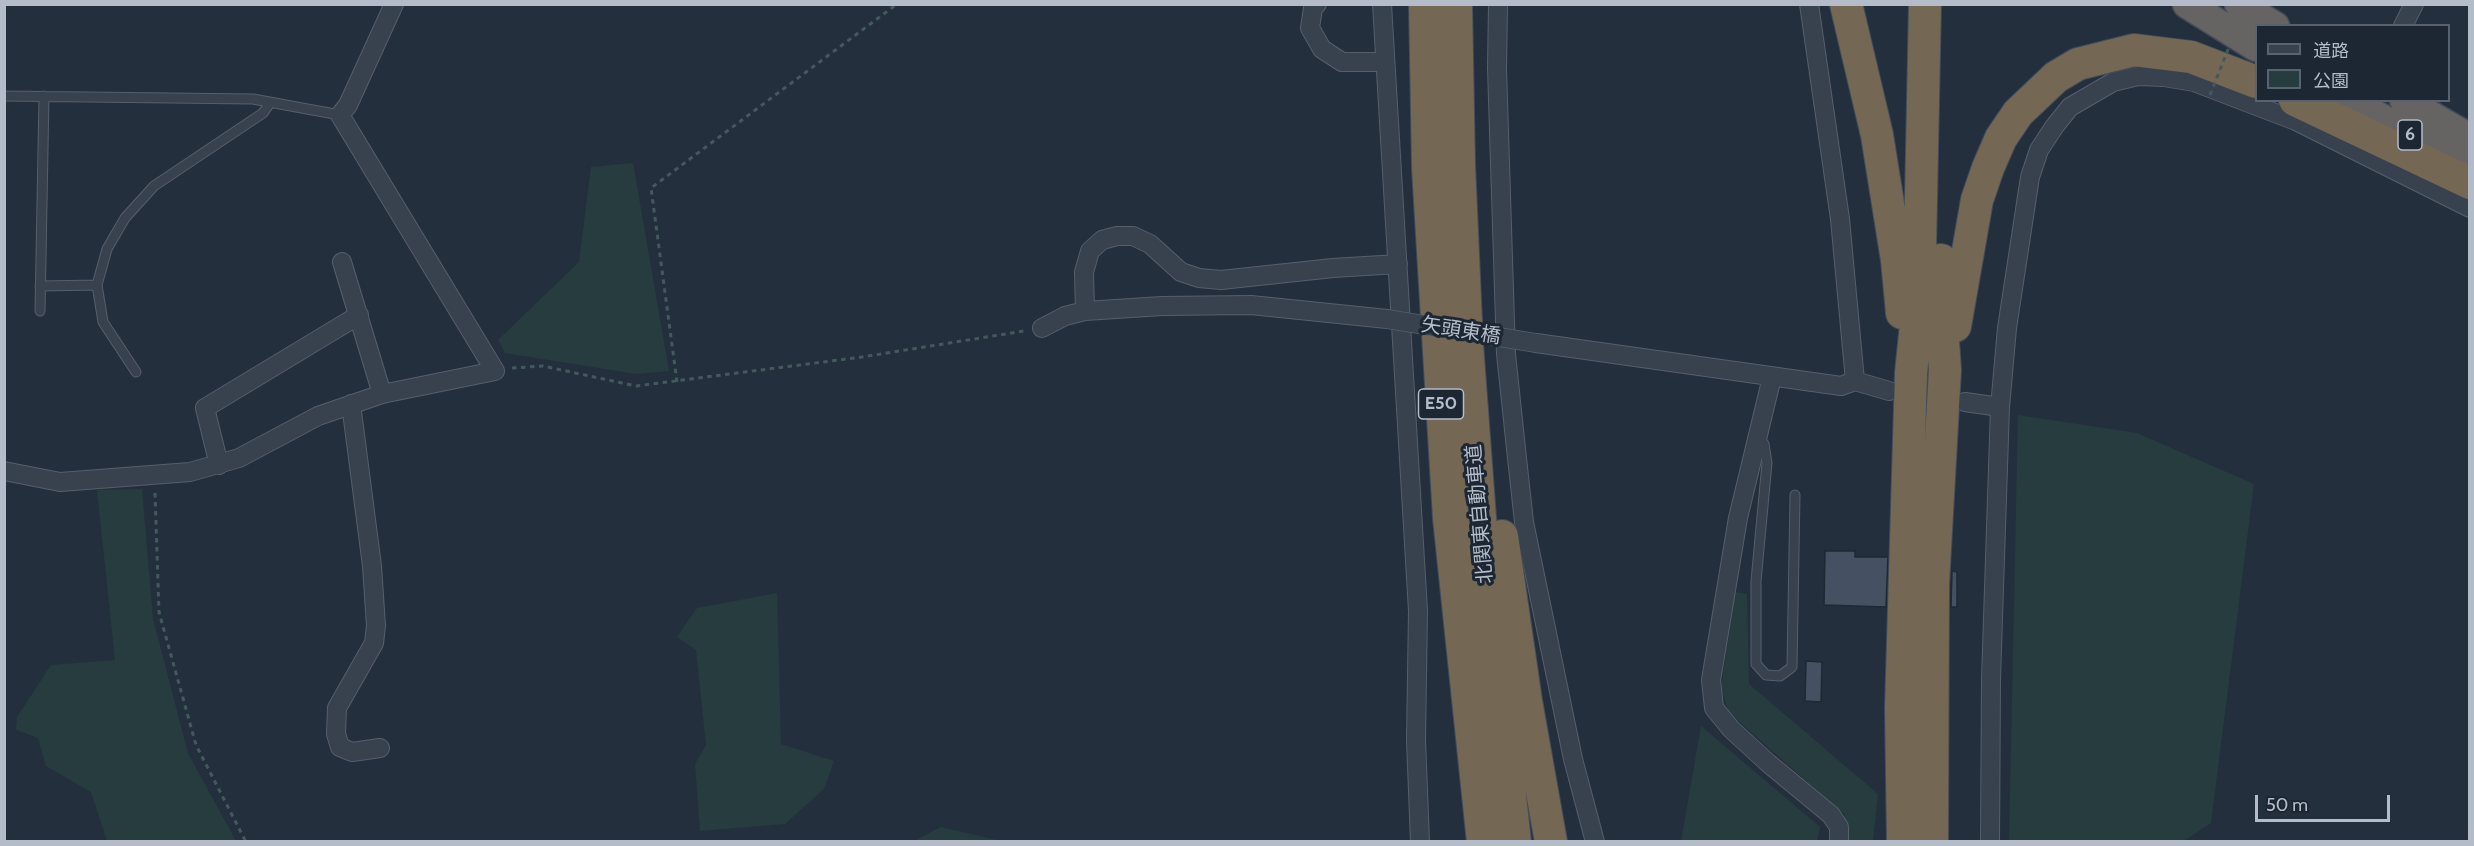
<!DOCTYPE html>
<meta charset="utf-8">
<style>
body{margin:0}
#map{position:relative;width:2474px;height:846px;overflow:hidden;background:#242f3e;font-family:Cabin,"Noto Sans JP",sans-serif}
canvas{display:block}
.frame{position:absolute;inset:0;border:6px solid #b4bcc9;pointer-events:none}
.legend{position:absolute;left:2255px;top:24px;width:195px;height:78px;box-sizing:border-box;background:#1d2633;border:2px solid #59626f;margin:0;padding:8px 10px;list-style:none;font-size:18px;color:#b4bcc9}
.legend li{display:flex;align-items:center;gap:12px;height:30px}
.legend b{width:30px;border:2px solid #59626f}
.scale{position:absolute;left:2255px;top:795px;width:135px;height:27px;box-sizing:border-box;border:3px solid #b4bcc9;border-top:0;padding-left:8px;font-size:18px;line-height:21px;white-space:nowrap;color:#b4bcc9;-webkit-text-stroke:4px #1d2633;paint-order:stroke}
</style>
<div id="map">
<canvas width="2474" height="846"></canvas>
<div class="frame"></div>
<ul class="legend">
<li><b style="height:8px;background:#38414e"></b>道路</li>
<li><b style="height:16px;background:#263c3f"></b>公園</li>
</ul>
<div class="scale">50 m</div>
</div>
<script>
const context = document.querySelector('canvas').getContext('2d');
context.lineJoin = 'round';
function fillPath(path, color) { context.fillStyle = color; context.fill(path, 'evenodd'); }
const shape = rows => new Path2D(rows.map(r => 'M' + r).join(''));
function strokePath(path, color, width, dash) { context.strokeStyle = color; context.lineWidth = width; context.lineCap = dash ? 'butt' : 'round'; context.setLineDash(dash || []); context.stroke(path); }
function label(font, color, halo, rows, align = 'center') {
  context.font = font + ' Cabin,"Noto Sans JP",sans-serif'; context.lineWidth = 6; context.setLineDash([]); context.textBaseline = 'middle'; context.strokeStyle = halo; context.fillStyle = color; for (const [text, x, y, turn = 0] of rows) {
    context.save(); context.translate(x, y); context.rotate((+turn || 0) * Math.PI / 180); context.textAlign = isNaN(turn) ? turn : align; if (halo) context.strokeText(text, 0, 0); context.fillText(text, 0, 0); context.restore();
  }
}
fillPath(shape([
 [633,163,669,371,636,374,505,353,498,340,579,262,591,167],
 [2018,415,2137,433,2254,484,2211,823,2184,841,2009,841],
 [142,489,153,619,188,753,236,841,107,841,91,792,46,766,38,738,16,730,17,717,51,665,115,660,97,490],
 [1735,592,1747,594,1749,684,1878,794,1873,841,1848,841,1844,814,1729,713,1721,688],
 [777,593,781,744,834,761,824,789,785,824,700,831,695,764,706,745,696,650,677,637,697,608],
 [1701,726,1820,827,1817,841,1681,841],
 [941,827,1001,841,914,841]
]), '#263c3f');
const building = shape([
 [1825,551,1855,551,1855,557,1888,557,1886,607,1824,605,1825,551],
 [1952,571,1957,572,1957,607,1951,607,1952,571],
 [1806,661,1822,662,1821,702,1805,701,1806,661]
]);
fillPath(building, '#455162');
strokePath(building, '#1f2835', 1.5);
const service = shape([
 [4,96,253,99,340,115],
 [97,285,103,322,136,372],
 [40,286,97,285,107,249,125,218,154,186,263,113,270,103],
 [40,311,44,96],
 [1759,438,1764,444,1767,463,1756,581,1756,664,1766,675,1780,676,1792,667,1795,495]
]);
const minor = shape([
 [1317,4,1313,8,1310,28,1322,49,1342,62,1384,62],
 [1382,4,1418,611,1416,740,1420,842],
 [1498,4,1497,68,1506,354,1517,458,1524,522,1573,759,1595,842],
 [1809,4,1840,219,1855,381],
 [2403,26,2414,4],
 [342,262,382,394],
 [1085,311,1084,272,1090,251,1102,240,1117,236,1133,236,1150,244,1181,272,1199,278,1221,280,1333,268,1398,264],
 [1042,328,1065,316,1085,311,1162,306,1251,305,1387,319],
 [1536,343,1841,386,1855,381,1889,391],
 [1772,377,1738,518,1711,680,1714,708,1731,729,1768,763,1831,815,1839,827,1839,842],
 [1965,402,2000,407],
 [351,404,372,566,376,626,374,643,337,708,336,734,340,747,352,752,380,748],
 [219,465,205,408,359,315],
 [4,471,60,482,190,472,239,458,318,416,382,394,495,371,340,115,348,105,394,4],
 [1990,842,1991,679,2000,407,2007,328,2030,177,2039,150,2054,127,2070,107,2113,82,2138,76,2164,77,2194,82,2296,121,2470,208]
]);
const trunk = shape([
 [2187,4,2256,47],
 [2239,4,2275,26],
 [2350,100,2468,168],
 [2404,100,2470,138]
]);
const motorway = shape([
 [1425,4,1428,168,1449,518,1483,842],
 [1456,4,1459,165,1467,344,1480,518,1515,842],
 [1846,4,1877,135,1897,260,1902,313],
 [2295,100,2470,183],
 [1955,326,1977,200,1988,168,2001,138,2018,113,2056,77,2078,64,2134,50,2191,57,2256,82],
 [1502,536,1526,701,1551,842],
 [1903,842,1901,708,1911,373,1919,296,1925,4],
 [1932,842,1933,584,1945,370,1940,297,1941,260]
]);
strokePath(service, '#565f6c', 11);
strokePath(minor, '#565f6c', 20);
strokePath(trunk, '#434c59', 31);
strokePath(motorway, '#434c59', 34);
strokePath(shape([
 [512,368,543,366,636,386,862,357,1024,331],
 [677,382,651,188,897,4],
 [155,493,159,612,196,745,246,842]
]), '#44595c', 3, [4.5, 4.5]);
strokePath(service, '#38414e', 9);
strokePath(minor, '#38414e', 18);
strokePath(trunk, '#656462', 28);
strokePath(motorway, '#746855', 32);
const minorBridge = shape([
 [1387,319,1536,343]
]);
strokePath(minorBridge, '#565f6c', 20, []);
strokePath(shape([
 [2210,95,2229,47]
]), '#44595c', 3, [4.5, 4.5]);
strokePath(minorBridge, '#38414e', 18);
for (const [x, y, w] of [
 [2410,135,24],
 [1441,404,45]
]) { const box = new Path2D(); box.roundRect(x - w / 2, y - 15, w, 30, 4.5); context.fillStyle = '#1d2633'; context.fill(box); strokePath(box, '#b4bcc9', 1.5); }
label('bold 18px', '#b4bcc9', null, [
 ["6",2410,135],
 ["E50",1441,404]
]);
label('20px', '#b4bcc9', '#1d2633', [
 ["矢頭東橋",1461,331,9],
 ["北関東自動車道",1480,514,-95]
]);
</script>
